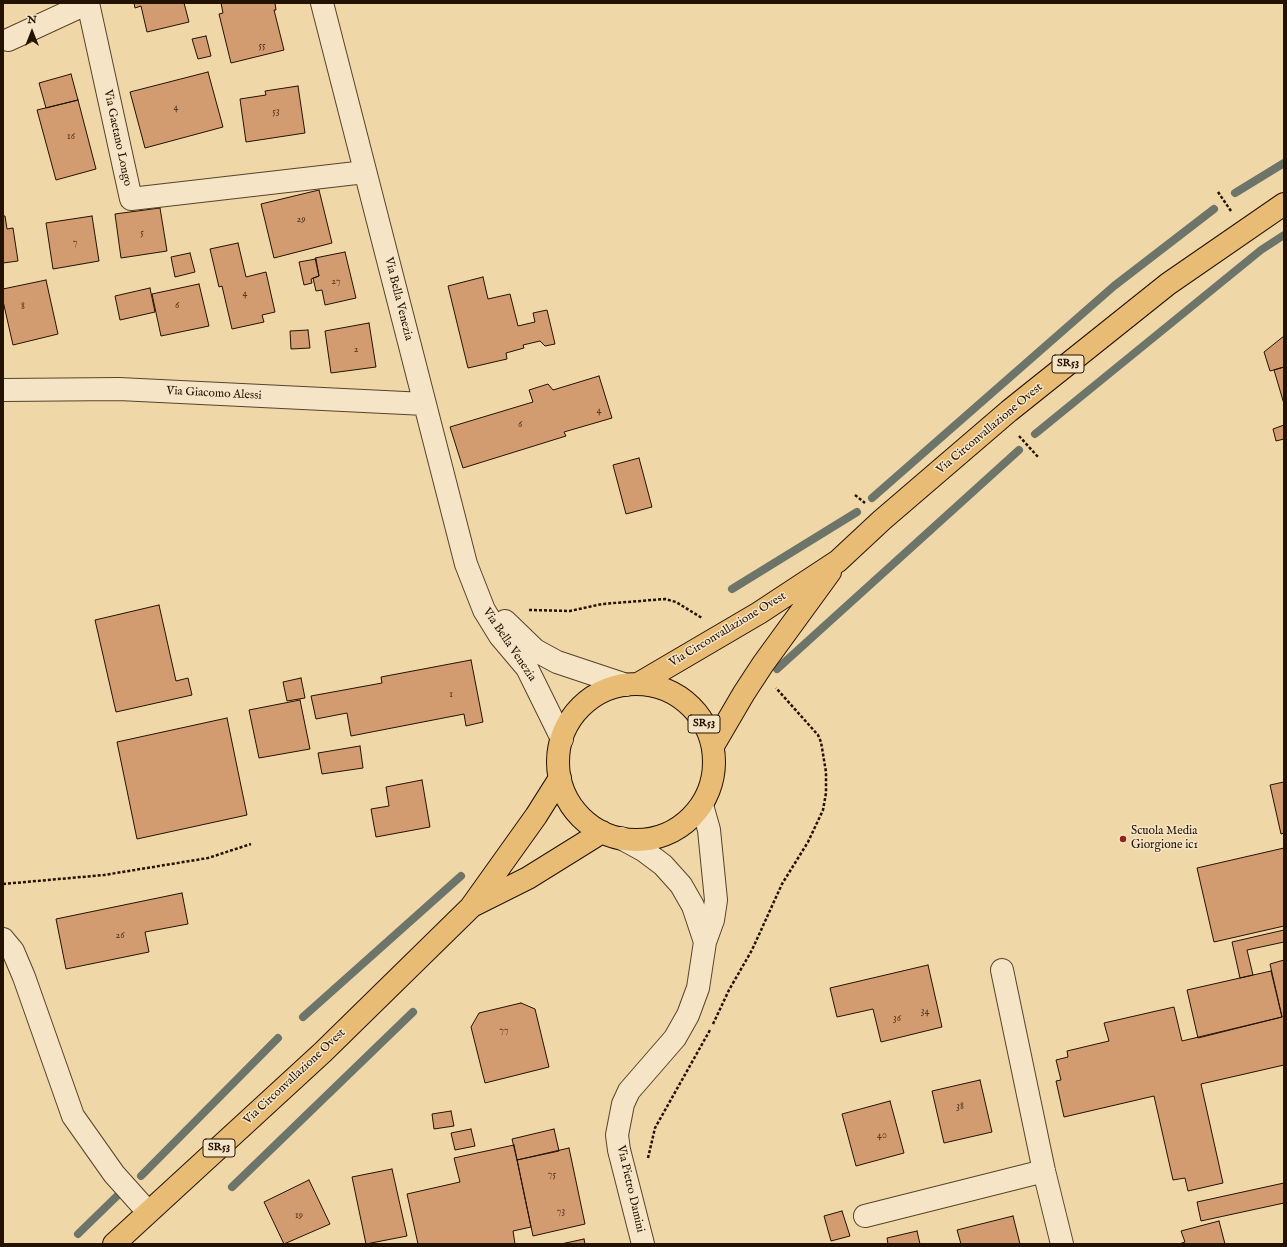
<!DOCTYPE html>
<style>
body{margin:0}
#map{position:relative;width:1287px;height:1247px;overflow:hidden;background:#efd7a8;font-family:"IM FELL English",serif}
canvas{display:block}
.frame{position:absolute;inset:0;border:4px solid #241201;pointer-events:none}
.north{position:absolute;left:12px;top:12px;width:40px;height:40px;-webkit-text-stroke:3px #f5e5c6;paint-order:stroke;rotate:0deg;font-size:11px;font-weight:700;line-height:16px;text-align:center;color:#241201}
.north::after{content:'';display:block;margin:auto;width:14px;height:18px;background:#241201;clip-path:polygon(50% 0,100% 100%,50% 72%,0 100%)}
</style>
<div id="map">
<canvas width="1287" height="1247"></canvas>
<div class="frame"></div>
<div class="north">N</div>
</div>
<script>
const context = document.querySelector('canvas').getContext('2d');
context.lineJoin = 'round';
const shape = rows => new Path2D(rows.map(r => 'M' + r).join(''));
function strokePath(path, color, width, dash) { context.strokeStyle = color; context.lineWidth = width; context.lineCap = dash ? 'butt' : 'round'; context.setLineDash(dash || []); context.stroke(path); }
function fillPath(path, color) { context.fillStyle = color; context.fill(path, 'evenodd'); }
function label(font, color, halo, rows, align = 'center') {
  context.font = font + ' "IM FELL English",serif'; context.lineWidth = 3; context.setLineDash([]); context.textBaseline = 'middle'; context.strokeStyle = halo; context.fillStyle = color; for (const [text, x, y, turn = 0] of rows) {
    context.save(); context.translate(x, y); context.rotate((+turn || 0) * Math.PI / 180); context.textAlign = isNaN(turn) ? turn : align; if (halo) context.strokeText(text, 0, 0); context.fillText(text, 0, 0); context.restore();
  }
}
strokePath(shape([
 [1235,193,1284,163],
 [1035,434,1261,250,1284,235],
 [872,498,1114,286,1214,209],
 [732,589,857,512],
 [777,669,1019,450],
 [303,1017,461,876],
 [141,1176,278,1038],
 [232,1187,413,1012],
 [78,1234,117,1196]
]), '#6d756b', 8);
const building = shape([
 [134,3,184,3,189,22,147,32,141,6,135,8,134,3],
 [221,3,275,3,276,10,274,10,284,50,231,63,219,14,223,13,221,3],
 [206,36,211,56,198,59,192,39,206,36],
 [208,72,223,127,145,148,130,92,208,72],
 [71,74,78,100,46,108,39,83,71,74],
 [298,86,305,133,246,142,240,99,266,95,265,91,298,86],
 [78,100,96,169,56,180,37,110,78,100],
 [319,190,332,243,274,258,261,204,319,190],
 [160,208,167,251,121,258,115,214,160,208],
 [3,216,5,216,7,229,13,228,18,261,3,263,3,216],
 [92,216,99,261,53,269,46,223,92,216],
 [238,243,246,277,266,272,275,312,262,315,264,322,232,329,222,286,219,287,210,249,238,243],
 [345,252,356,298,325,305,322,290,316,291,313,278,319,276,315,258,345,252],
 [190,253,195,272,175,277,171,257,190,253],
 [316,259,319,276,311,279,312,283,304,285,299,262,316,259],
 [483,277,488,299,510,294,518,326,535,322,533,313,547,310,555,344,545,346,540,341,523,345,524,348,506,353,507,359,468,368,448,286,483,277],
 [46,280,58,334,13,345,3,301,3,289,46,280],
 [199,284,209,326,161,336,152,294,199,284],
 [150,288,155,312,120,320,115,296,150,288],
 [369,323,376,367,331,373,325,331,369,323],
 [308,330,310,348,291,349,290,331,308,330],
 [1284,336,1284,367,1270,371,1264,352,1284,336],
 [1284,367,1284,404,1274,370,1284,367],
 [599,376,612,418,564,432,566,436,463,468,450,427,533,402,529,390,548,384,553,390,599,376],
 [1284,425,1284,439,1276,441,1273,429,1284,425],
 [639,458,652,507,626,514,613,465,639,458],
 [159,605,176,681,188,678,192,695,116,712,95,620,159,605],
 [471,660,483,722,466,726,464,714,351,736,347,713,316,719,311,696,382,683,381,677,471,660],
 [301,678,305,698,287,701,283,682,301,678],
 [300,700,310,749,259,758,249,710,300,700],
 [227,718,247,815,137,839,117,742,227,718],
 [360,746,363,768,322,774,318,753,360,746],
 [422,780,430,827,376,837,371,809,389,806,386,787,422,780],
 [1284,782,1284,833,1281,834,1270,785,1284,782],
 [1284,848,1284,926,1214,942,1197,868,1284,848],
 [182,893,188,924,145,932,149,952,66,969,56,919,182,893],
 [1284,930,1284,942,1247,950,1253,975,1240,978,1232,942,1284,930],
 [1284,960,1284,1065,1201,1084,1223,1183,1188,1191,1185,1178,1173,1180,1154,1096,1064,1117,1056,1081,1061,1080,1056,1060,1068,1057,1067,1051,1109,1041,1104,1023,1174,1007,1182,1041,1282,1017,1270,964,1284,960],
 [928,965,942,1027,881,1042,873,1009,837,1017,830,988,928,965],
 [1271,971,1282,1017,1198,1038,1187,990,1271,971],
 [521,1003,535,1009,549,1067,485,1083,471,1027,479,1013,521,1003],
 [980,1080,992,1132,944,1143,932,1091,980,1080],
 [890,1101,904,1153,856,1166,842,1114,890,1101],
 [451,1111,454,1126,434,1129,432,1114,451,1111],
 [471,1129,475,1146,455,1150,451,1133,471,1129],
 [554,1129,559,1151,517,1160,512,1139,554,1129],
 [514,1145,531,1227,513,1231,515,1244,418,1244,407,1194,460,1182,454,1158,514,1145],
 [569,1148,585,1224,533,1236,517,1160,569,1148],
 [392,1169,407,1236,366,1244,352,1177,392,1169],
 [309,1180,330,1224,284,1244,264,1202,309,1180],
 [1284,1183,1284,1203,1201,1221,1197,1202,1284,1183],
 [842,1211,850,1236,831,1241,824,1216,842,1211],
 [1013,1216,1020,1244,961,1244,957,1230,1013,1216],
 [1219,1221,1225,1244,1179,1244,1185,1242,1181,1231,1219,1221],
 [917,1231,920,1244,888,1244,887,1238,917,1231],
 [584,1239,585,1244,561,1244,584,1239]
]);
fillPath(building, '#d39b70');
strokePath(building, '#241201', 1);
const minor = shape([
 [322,3,466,564,484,610,500,636,527,668,562,739],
 [8,40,88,3,131,199,365,172],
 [3,390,119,389,425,404],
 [505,621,535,650,557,662,626,685],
 [621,838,643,850,663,865,681,885,693,906,705,942],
 [3,939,13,951,24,977,73,1116,114,1174,148,1212],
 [1002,970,1044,1171,1062,1244],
 [865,1216,1044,1171],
 [643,1244,619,1150,617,1135,623,1104,629,1091,675,1038,688,1015,698,988,705,942,713,920,716,900,709,830,702,805]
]);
const major = shape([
 [638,684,759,613,838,561,882,520,1009,411,1168,284,1284,204],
 '558 762a78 78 0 1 1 156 0a78 78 0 1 1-156 0Z',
 [713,746,744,693,763,664,830,572],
 [474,905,528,878,602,832],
 [114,1244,323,1052,471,907,536,816,560,778]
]);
strokePath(minor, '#57432b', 24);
strokePath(major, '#241201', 24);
strokePath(shape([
 [1218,192,1231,211],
 [1019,436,1039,458],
 [855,495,865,503],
 [529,610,570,611,602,604,665,599,676,602,702,618],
 [3,884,104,875,208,858,251,844],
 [713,1024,729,990,752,950,782,884,808,842,823,810,826,793,826,772,821,742,818,735,776,688],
 [648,1158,655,1128,710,1030]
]), '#241201', 2.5, [3, 2]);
strokePath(minor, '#f5e5c6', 22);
strokePath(major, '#e8bc74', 22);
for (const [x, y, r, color] of [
 [1123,839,4,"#8f2418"]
]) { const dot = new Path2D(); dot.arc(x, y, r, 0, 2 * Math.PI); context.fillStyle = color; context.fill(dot); strokePath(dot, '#f5e5c6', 1.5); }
label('10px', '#50341d', null, [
 ["55",262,46],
 ["4",176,108],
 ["53",276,112],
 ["16",71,137],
 ["29",301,220],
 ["5",142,233],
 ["7",75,243],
 ["27",336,282],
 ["4",245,294],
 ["6",177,306],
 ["8",23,307],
 ["2",356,350],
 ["4",599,411],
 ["6",520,425],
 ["1",451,695],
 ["26",120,936],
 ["34",925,1012],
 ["36",897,1019],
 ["77",504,1031],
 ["38",960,1107],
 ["40",882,1136],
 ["75",552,1175],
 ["73",561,1212],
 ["19",299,1216]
]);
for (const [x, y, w] of [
 [1068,364,32],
 [704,724,32],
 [219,1148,32]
]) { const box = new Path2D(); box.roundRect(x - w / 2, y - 9, w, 18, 3); context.fillStyle = '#f5e5c6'; context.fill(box); strokePath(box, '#241201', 1); }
label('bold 11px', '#241201', null, [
 ["SR53",1068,364],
 ["SR53",704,724],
 ["SR53",219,1148]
]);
label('12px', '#241201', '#f5e5c6', [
 ["Via Gaetano Longo",117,138,78],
 ["Via Bella Venezia",398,299,76],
 ["Via Giacomo Alessi",214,394,3],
 ["Via Circonvallazione Ovest",990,429,-40],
 ["Via Circonvallazione Ovest",728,630,-31],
 ["Via Bella Venezia",509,645,56],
 ["Via Circonvallazione Ovest",295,1077,-43],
 ["Via Pietro Damini",630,1189,77]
]);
label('12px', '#241201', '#f5e5c6', [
 ["Scuola Media",1131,832],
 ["Giorgione ic1",1131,846]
], 'left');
</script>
